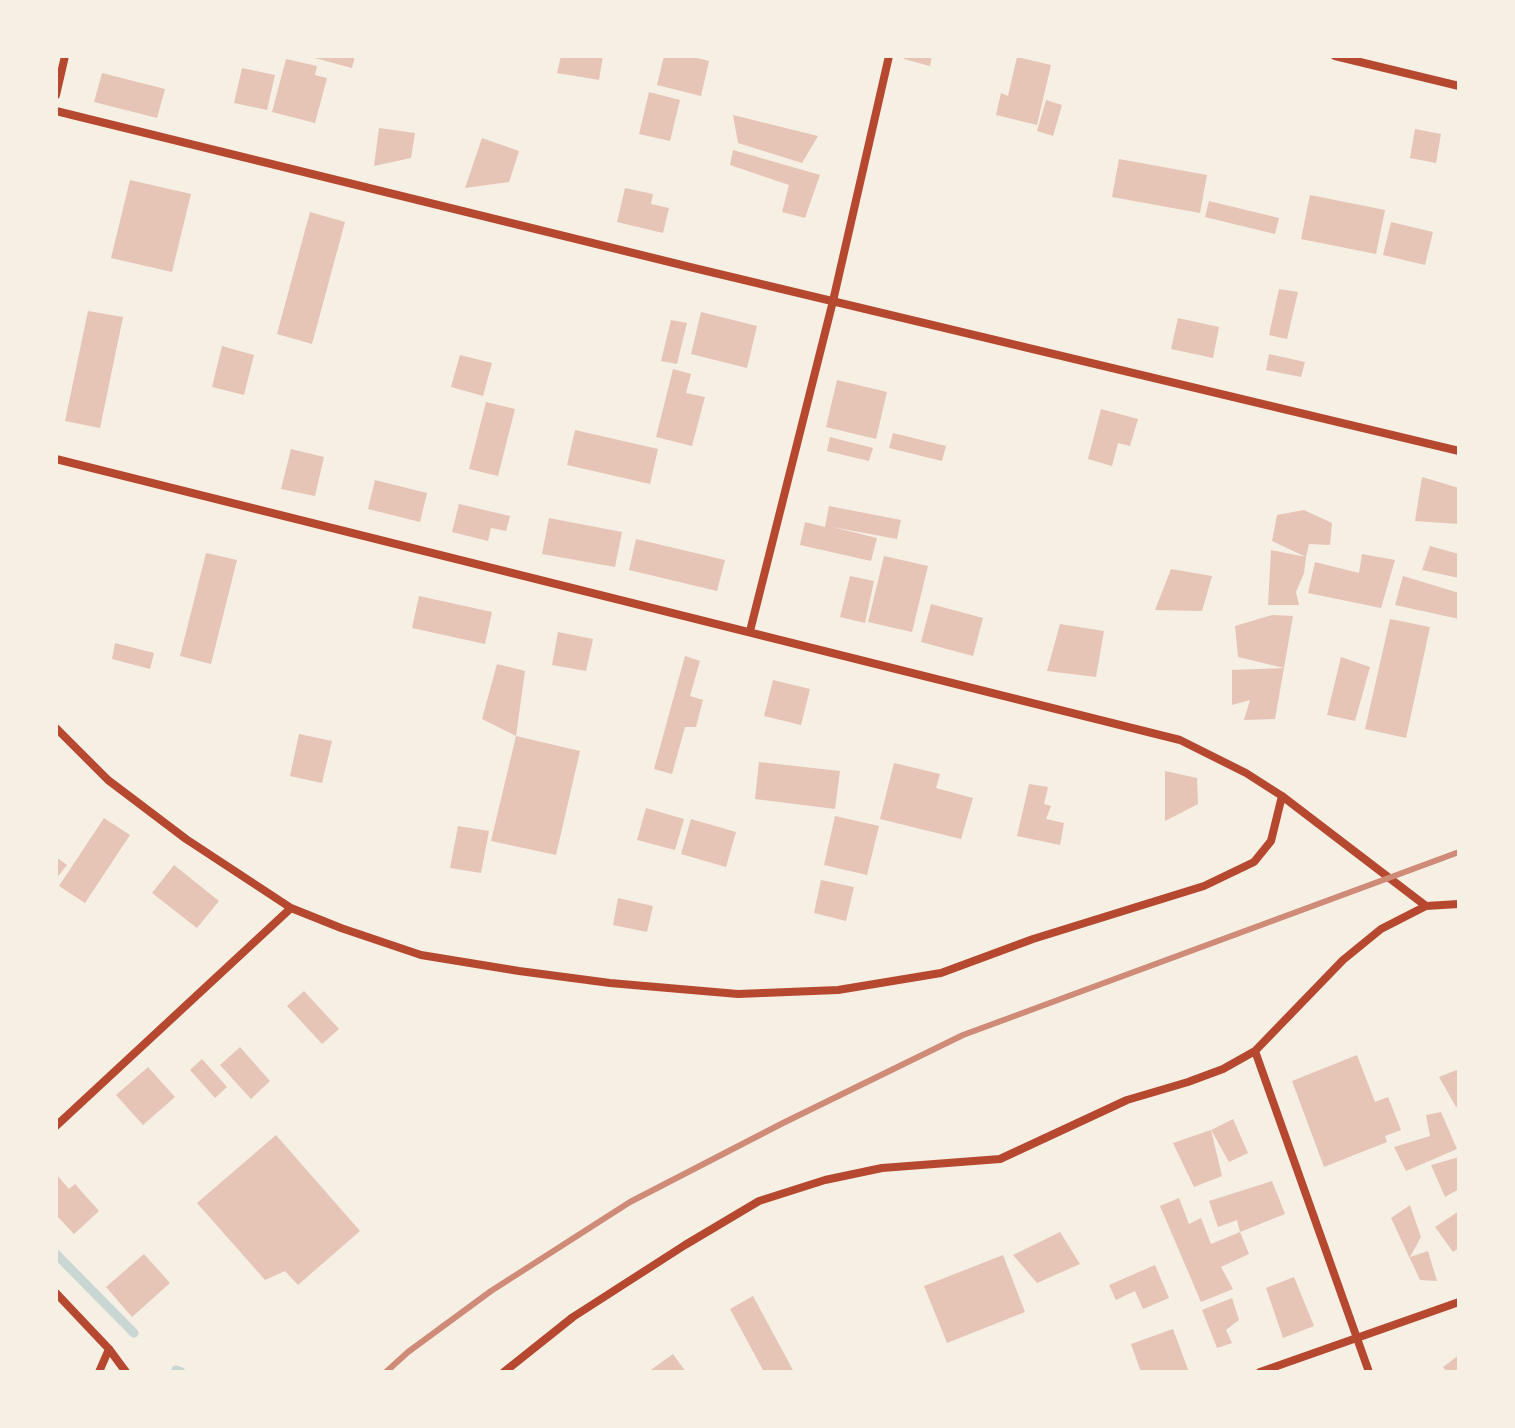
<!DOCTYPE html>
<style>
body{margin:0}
#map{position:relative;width:1515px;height:1428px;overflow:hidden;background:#f6efe4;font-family:Barlow,sans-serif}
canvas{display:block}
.frame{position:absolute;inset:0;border:58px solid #f6efe4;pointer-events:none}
</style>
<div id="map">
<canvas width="1515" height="1428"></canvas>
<div class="frame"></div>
</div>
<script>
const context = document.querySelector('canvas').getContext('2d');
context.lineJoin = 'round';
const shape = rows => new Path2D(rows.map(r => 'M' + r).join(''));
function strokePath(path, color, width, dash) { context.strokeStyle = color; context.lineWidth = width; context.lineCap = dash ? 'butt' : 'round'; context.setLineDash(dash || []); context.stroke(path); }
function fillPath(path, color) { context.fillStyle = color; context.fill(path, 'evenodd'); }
strokePath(shape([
 [56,1254,134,1333],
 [176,1370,181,1372]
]), '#c9d6d2', 9);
fillPath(shape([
 [307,56,355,56,352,68],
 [561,56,603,56,599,80,557,73],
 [664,56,690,56,709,61,701,96,657,85],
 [904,56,932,56,930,66,904,59],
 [1017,57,1051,65,1037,125,996,115,1001,93,1008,96],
 [286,59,317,66,315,75,327,78,315,123,272,112],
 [242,68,275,75,267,110,234,103],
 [102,73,165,89,157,118,94,102],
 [649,92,680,100,670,141,639,134],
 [1046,100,1062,105,1053,136,1037,131],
 [733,115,818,136,802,163,738,143],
 [379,128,415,133,411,158,374,166],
 [1415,129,1441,134,1436,163,1410,158],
 [482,138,519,151,509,182,465,188],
 [733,150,820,175,805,218,782,212,789,185,730,165],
 [1119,159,1207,175,1200,213,1112,197],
 [130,180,191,194,172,272,111,258],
 [625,188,653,194,651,204,669,208,663,233,617,222],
 [1310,195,1385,210,1376,254,1301,239],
 [1209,201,1279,218,1275,234,1205,217],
 [310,212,345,222,312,344,277,334],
 [1391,222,1433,232,1425,265,1383,255],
 [1279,289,1298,292,1287,339,1269,335],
 [88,311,123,317,100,428,65,421],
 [701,312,757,326,747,368,691,354],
 [1178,318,1219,327,1213,358,1171,349],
 [671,320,687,323,677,364,661,361],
 [222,346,254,355,244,395,212,387],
 [1269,354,1305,362,1301,377,1266,370],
 [460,355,492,363,483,396,451,387],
 [673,369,691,374,686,393,705,397,692,446,656,437],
 [837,380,887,392,876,439,826,427],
 [486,402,515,409,498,476,469,469],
 [1101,409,1138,419,1130,446,1118,443,1112,466,1088,459],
 [575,430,658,449,650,484,567,465],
 [893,433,946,446,942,461,889,448],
 [830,437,873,448,869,461,827,451],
 [291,449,324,457,315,496,281,489],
 [1422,477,1459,488,1458,524,1415,521],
 [375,480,427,493,420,522,368,509],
 [459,504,510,516,506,531,491,528,488,541,452,532],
 [829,506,901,520,897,539,832,527,877,538,871,561,800,545,805,522,825,527],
 [1304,510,1332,523,1330,545,1309,544,1306,557,1272,541,1277,515],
 [549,518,622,532,615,567,542,554],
 [636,539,725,560,717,591,629,570],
 [1430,546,1459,554,1459,578,1422,570],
 [1271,550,1306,557,1304,573,1296,592,1299,605,1268,605],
 [206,553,237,560,211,664,180,656],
 [1362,554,1395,560,1381,608,1308,593,1315,562,1359,573],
 [884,556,928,566,912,632,868,622],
 [1171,569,1212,576,1202,611,1155,610],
 [850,576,874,581,865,623,840,617],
 [1403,576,1459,593,1459,619,1395,605],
 [419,596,492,612,485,644,412,628],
 [931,604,983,618,973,656,921,642],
 [1272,615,1293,616,1284,668,1275,719,1244,720,1250,700,1232,705,1232,670,1284,668,1238,657,1235,626],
 [1390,619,1430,627,1406,738,1365,729],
 [1060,624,1104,631,1096,677,1047,671],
 [558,632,593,639,586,671,552,665],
 [115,643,154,653,150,669,112,659],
 [685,656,700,661,690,696,703,700,696,727,685,727,672,774,654,769],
 [1341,657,1370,667,1355,721,1327,715],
 [497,664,525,671,516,736,482,719],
 [773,680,810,689,801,725,764,716],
 [299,734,332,741,322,783,290,776],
 [516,736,580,751,556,855,491,841],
 [759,762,840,771,835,809,755,799],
 [894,763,940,774,936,788,973,798,961,839,880,819],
 [1165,771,1197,778,1198,804,1165,821],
 [1029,784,1048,787,1044,804,1051,806,1046,819,1064,823,1060,845,1017,836],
 [646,808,684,819,675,850,637,840],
 [835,816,879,826,867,875,824,865],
 [104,818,130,835,85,903,59,886],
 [691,819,736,832,726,867,681,854],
 [458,826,489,831,481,873,450,868],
 [56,857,67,865,56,879],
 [174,865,219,901,197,928,152,893],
 [821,880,854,887,846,921,814,913],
 [618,898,653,906,647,932,613,925],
 [304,991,339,1029,322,1044,287,1006],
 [240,1047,270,1081,251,1099,220,1065],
 [1357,1055,1375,1102,1388,1097,1401,1130,1385,1136,1387,1142,1324,1167,1292,1081],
 [202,1059,227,1087,215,1098,190,1070],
 [148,1067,175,1097,143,1125,116,1095],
 [1459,1069,1459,1105,1456,1107,1439,1077],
 [1441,1112,1457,1149,1406,1171,1394,1147,1430,1136,1426,1115],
 [1233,1119,1248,1153,1229,1162,1211,1130],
 [1211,1130,1222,1176,1194,1187,1173,1143],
 [276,1135,360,1231,298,1285,285,1271,265,1280,197,1203],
 [1459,1157,1459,1189,1445,1197,1431,1165],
 [56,1174,69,1189,75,1184,99,1211,74,1234,56,1215],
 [1272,1181,1285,1214,1240,1232,1249,1254,1221,1267,1233,1289,1201,1302,1160,1206,1179,1198,1189,1224,1201,1218,1211,1244,1240,1232,1237,1220,1218,1227,1209,1201],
 [1410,1205,1421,1237,1410,1257,1428,1251,1437,1281,1420,1280,1391,1218],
 [1459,1211,1459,1248,1453,1252,1435,1227],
 [1060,1232,1080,1264,1037,1283,1013,1255],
 [144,1254,170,1283,132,1317,106,1287],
 [1003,1255,1025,1312,947,1343,924,1286],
 [1155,1265,1169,1298,1143,1309,1135,1291,1116,1300,1109,1285],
 [1294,1277,1314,1326,1283,1338,1266,1288],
 [753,1296,794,1372,764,1372,730,1309],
 [1232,1298,1239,1320,1226,1330,1232,1343,1217,1348,1202,1310],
 [1173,1329,1189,1372,1141,1372,1131,1344],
 [673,1354,686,1372,648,1372],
 [1459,1355,1459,1372,1447,1372,1443,1367]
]), '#e6c5b7');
strokePath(shape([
 [1335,56,1459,86],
 [56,95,65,56],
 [56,111,694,268,1459,451],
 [56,459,1180,740,1246,773,1282,796,1426,906],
 [750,631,833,301,889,56],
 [56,728,108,780,186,839,291,908,341,928,421,955,519,971,610,983,738,994,838,990,941,973,1033,939,1204,886,1254,862,1271,841,1282,796],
 [1255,1051,1369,1372],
 [56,1126,291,908],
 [56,1293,109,1349,126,1372],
 [99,1372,109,1349],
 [504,1372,573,1317,685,1245,759,1201,825,1180,882,1168,1000,1159,1127,1100,1188,1082,1223,1069,1255,1051,1343,960,1381,929,1426,906,1459,904],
 [1260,1372,1459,1302]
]), '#b5482f', 8);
strokePath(shape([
 [386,1372,408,1352,491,1291,630,1202,783,1123,963,1035,1459,852]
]), '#cf8b77', 6);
</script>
